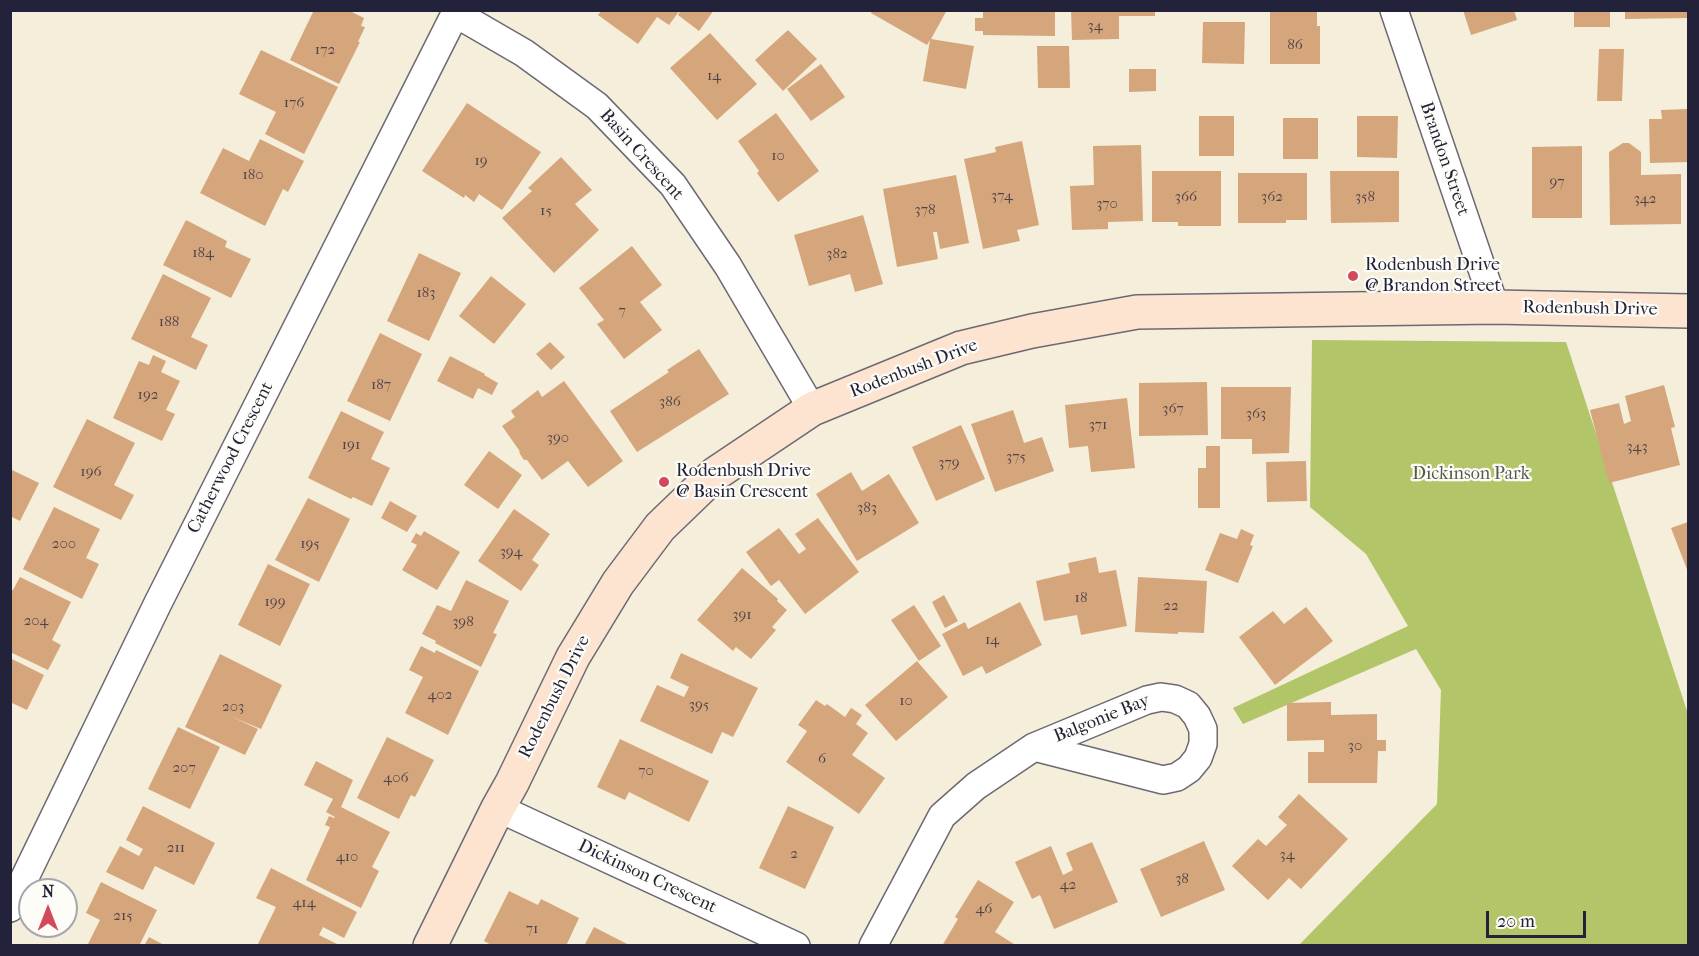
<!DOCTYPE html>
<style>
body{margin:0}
#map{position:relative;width:1699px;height:956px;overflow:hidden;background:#f4eeda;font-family:"IM FELL French Canon",serif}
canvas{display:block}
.frame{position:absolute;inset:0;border:12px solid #22223b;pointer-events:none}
.north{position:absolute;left:18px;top:878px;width:60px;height:60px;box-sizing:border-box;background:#fdfcf7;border:2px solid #a5a5ac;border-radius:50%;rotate:0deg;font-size:16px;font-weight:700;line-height:24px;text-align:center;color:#22223b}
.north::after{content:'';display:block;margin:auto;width:21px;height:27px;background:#d1495b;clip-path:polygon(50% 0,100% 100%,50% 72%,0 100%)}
.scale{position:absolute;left:1486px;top:911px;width:100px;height:27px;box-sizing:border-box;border:3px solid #22223b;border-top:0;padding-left:8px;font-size:18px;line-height:21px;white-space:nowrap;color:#22223b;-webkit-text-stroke:4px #fdfcf7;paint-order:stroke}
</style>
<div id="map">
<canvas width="1699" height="956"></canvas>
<div class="frame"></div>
<div class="north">N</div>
<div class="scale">20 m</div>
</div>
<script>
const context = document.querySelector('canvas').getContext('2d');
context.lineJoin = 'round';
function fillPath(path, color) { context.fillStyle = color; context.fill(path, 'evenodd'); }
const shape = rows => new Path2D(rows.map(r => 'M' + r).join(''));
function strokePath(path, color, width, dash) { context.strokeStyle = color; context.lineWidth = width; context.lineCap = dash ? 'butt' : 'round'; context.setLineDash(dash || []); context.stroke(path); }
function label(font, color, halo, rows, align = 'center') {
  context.font = font + ' "IM FELL French Canon",serif'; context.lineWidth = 4.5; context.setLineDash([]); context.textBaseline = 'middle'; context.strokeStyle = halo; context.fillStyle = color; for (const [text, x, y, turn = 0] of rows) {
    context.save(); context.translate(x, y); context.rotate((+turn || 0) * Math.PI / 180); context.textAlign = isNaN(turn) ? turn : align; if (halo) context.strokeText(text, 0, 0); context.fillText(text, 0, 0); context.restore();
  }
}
fillPath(shape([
 [1312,340,1566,342,1688,714,1688,945,1299,945,1437,804,1441,690,1416,649,1243,724,1233,708,1408,626,1366,554,1310,507]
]), '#b2c568');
fillPath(shape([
 [314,10,348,10,364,18,361,26,365,27,358,42,360,42,339,84,290,60],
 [602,10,680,10,669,25,657,17,638,44,598,15],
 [681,10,714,10,699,31,678,15],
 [872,10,947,10,931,39,974,46,966,89,923,81,930,40,927,45,871,13],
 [983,10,1055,10,1055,36,983,35,983,31,975,31,975,18,983,18],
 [1071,10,1155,10,1155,16,1119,16,1119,39,1072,40],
 [1270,10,1317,10,1317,26,1320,26,1320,64,1270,64],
 [1463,10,1514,10,1517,20,1471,35],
 [1574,10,1610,10,1610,27,1574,27],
 [1625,10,1688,10,1688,18,1625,19],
 [1203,22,1245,22,1244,64,1202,63],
 [788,30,817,59,783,91,755,60],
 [710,33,757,84,717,120,670,68],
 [1037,46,1069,46,1070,88,1038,88],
 [1599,49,1624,49,1622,101,1597,101],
 [261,50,338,87,304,154,265,134,276,112,239,94],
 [821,64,845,97,811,121,787,89],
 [1129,69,1156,69,1156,91,1129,92],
 [467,103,541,152,502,210,479,194,474,202,465,195,464,198,422,171],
 [1687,109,1688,162,1650,163,1649,119,1662,119,1661,110],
 [776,113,819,171,778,202,757,173,759,171,738,141],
 [1199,116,1234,116,1234,156,1199,156],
 [1357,116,1398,116,1397,158,1357,157],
 [1283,118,1318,118,1318,159,1283,159],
 [260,139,304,161,288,192,283,189,265,226,200,193,223,148,249,161],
 [1022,141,1039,225,1017,230,1020,241,983,249,964,159,996,152,995,147],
 [1623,143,1629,143,1641,152,1641,175,1681,174,1681,224,1610,225,1609,152],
 [1141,145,1143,221,1108,222,1108,229,1072,230,1070,186,1094,185,1093,146],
 [1582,146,1582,218,1532,218,1532,147],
 [561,157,592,190,575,204,599,230,554,273,502,218,532,191,528,188],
 [1152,171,1221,171,1221,226,1178,226,1178,222,1152,222],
 [1330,171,1399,171,1399,222,1331,223],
 [1238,173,1307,173,1307,220,1286,220,1286,223,1238,223],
 [956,175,969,243,940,249,937,232,933,232,938,259,897,267,883,189],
 [863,215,883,284,855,292,850,274,809,286,794,235],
 [186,220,227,241,225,247,251,259,231,298,163,265],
 [632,246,662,285,640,302,662,330,624,359,597,324,604,320,579,288],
 [419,253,461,273,429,341,387,321],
 [163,274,211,298,191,337,208,345,196,370,131,339],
 [491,276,526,304,494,344,459,316],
 [380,333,422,354,390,421,347,401],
 [550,342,565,357,551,370,536,354],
 [699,349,729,394,637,452,610,411,669,372,667,370],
 [153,355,166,361,161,372,180,381,166,410,175,414,162,441,113,418,139,361,149,365],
 [450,356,485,374,484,375,498,383,492,395,478,388,473,399,437,381],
 [564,381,623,461,588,487,568,461,542,480,527,460,524,460,520,454,519,450,502,426,515,417,511,411,538,390,542,397],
 [1207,382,1208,435,1139,436,1139,383],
 [1664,385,1675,427,1671,428,1680,465,1609,483,1590,410,1619,403,1624,424,1631,421,1625,396],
 [1221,387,1291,387,1289,453,1252,454,1252,439,1221,439],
 [1127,398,1135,468,1091,472,1088,446,1069,448,1065,405],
 [1013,410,1024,443,1042,437,1054,471,995,492,971,424],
 [341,411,384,432,371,459,390,468,372,506,353,497,351,499,308,478],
 [87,419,135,443,114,485,134,495,121,520,53,487],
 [961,425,985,479,936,501,912,447],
 [1206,446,1220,446,1220,508,1198,508,1198,468,1206,468],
 [489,451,522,475,498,509,464,485],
 [1306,461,1307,501,1267,502,1266,462],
 [10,469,39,483,20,521,10,516],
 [851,472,862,491,889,474,919,523,857,561,816,494],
 [308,498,350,519,319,582,275,560],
 [390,501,417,516,407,532,381,518],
 [54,507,100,529,86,558,99,564,82,599,23,569],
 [514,509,550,534,532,560,539,565,521,591,478,561],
 [818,518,859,572,805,614,779,580,771,586,746,552,779,528,799,554,806,549,795,534],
 [1688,522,1688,572,1671,528],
 [1241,529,1254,535,1250,545,1253,546,1238,583,1205,570,1220,533,1237,539],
 [424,531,460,552,437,590,402,570,417,545,411,542,416,533,421,536],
 [1096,557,1099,573,1116,570,1127,626,1081,635,1077,615,1044,621,1036,581,1070,573,1068,563],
 [268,564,310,584,280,646,238,625],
 [742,568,778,599,777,601,787,610,772,627,776,630,751,659,736,647,733,651,697,620],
 [20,577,71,602,52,640,61,645,48,670,10,652,10,589,13,590],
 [1138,577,1207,581,1204,633,1178,632,1178,634,1135,632],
 [466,580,509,601,493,633,497,634,481,667,435,643,436,641,422,634,437,605,451,611],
 [944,595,958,621,945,628,932,602],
 [1020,602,1042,645,986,674,982,666,963,676,942,634,965,622,968,629],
 [914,605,941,646,919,661,891,620],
 [1306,607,1333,641,1275,685,1239,637,1273,611,1284,624],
 [421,646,435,653,436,650,479,671,448,735,405,713,423,677,409,670],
 [681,653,758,688,733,737,722,732,712,754,640,721,657,685,684,697,689,687,670,678],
 [220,654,282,685,261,729,232,717,258,729,245,755,185,727],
 [10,658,44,675,27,710,10,702],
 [917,661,948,697,896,741,865,705],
 [816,700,825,706,827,704,845,717,851,708,862,715,856,724,868,733,852,755,885,778,859,814,786,762,807,731,798,725],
 [1331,702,1331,715,1377,714,1377,740,1386,740,1386,751,1378,751,1377,783,1308,783,1308,752,1324,752,1324,740,1287,741,1287,703],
 [178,727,220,747,190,809,148,789],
 [387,737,434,760,415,797,411,795,399,819,357,798],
 [620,739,709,781,689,822,629,792,625,800,597,787],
 [316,761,353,780,341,807,390,832,372,867,379,871,361,908,306,880,330,827,325,825,329,816,334,818,335,817,326,812,333,799,304,785],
 [1299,794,1348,839,1301,889,1289,878,1268,900,1232,866,1258,839,1266,846,1287,825,1278,817],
 [143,806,215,843,194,885,155,866,143,890,106,872,120,846,139,856,143,849,126,840],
 [788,806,834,827,805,889,759,868],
 [1204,841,1225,890,1161,917,1140,869],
 [1092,842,1118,902,1054,929,1040,895,1032,899,1015,862,1051,846,1063,875,1073,870,1066,853],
 [271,868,357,912,344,938,323,927,319,935,341,946,257,946,276,907,256,898],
 [978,880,1014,902,995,932,1017,946,942,946,958,919,955,917],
 [101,882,157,910,139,946,87,946,100,920,86,913],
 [509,891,538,905,541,899,579,918,566,946,493,946,484,941],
 [594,927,631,946,584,946],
 [149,937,166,946,144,946]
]), '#d5a67c');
const street = shape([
 [1394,10,1495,307],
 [455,13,524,53,597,106,673,185,728,266,812,409],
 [498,808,796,946],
 [10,908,158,603,457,10],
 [873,946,942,816,976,786,1034,747,1147,700,1161,697,1175,699,1188,705,1197,716,1203,729,1203,744,1198,758,1189,769,1177,777,1163,780,1034,747]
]);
const secondary = shape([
 [430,946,498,808,512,783,573,657,618,583,660,527,715,474,812,409,961,348,1032,331,1137,312,1495,307,1688,311]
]);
strokePath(street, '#6c6973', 30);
strokePath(secondary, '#6c6973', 36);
strokePath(street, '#fff', 27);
strokePath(secondary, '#fde4d1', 33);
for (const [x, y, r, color] of [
 [1353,276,6,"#d1495b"],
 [664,482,6,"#d1495b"]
]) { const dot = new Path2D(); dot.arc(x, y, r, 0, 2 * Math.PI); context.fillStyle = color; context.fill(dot); strokePath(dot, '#fdfcf7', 2); }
label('15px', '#4f434b', null, [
 ["34",1095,26],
 ["86",1295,45],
 ["172",325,50],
 ["14",714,76],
 ["176",294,103],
 ["10",778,156],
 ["19",481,161],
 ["180",253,175],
 ["97",1557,182],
 ["374",1002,196],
 ["366",1186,197],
 ["362",1272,197],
 ["358",1365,197],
 ["342",1645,199],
 ["370",1107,204],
 ["378",925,210],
 ["15",546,211],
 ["184",203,253],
 ["382",837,254],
 ["183",426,293],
 ["7",622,311],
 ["188",169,322],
 ["187",381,385],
 ["192",148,395],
 ["386",670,402],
 ["367",1173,409],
 ["363",1256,414],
 ["371",1098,425],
 ["390",558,438],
 ["191",351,445],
 ["343",1637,447],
 ["375",1016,457],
 ["379",949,463],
 ["196",91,472],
 ["383",867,508],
 ["200",64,544],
 ["195",310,544],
 ["394",511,552],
 ["18",1081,598],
 ["199",275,602],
 ["22",1171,606],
 ["391",742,615],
 ["204",36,621],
 ["398",463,622],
 ["14",992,640],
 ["402",440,695],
 ["10",906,701],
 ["395",699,705],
 ["203",233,707],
 ["30",1355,746],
 ["6",822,759],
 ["207",184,768],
 ["70",646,771],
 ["406",396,778],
 ["211",176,848],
 ["2",794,854],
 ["34",1287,855],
 ["410",347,857],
 ["38",1182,879],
 ["42",1068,885],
 ["414",304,903],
 ["46",984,909],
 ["215",123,916],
 ["71",532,929]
]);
label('18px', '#22223b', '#fdfcf7', [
 ["Basin Crescent",641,155,48],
 ["Brandon Street",1444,159,71],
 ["Rodenbush Drive",1590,309,1],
 ["Rodenbush Drive",914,369,-21],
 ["Catherwood Crescent",231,458,-63],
 ["Rodenbush Drive",555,697,-63],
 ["Balgonie Bay",1102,719,-22],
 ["Dickinson Crescent",647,877,25]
]);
label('18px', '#22223b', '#fdfcf7', [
 ["Rodenbush Drive",1365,266],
 ["@ Brandon Street",1365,287],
 ["Rodenbush Drive",676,472],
 ["@ Basin Crescent",676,493]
], 'left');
label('18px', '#545b4b', '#fdfcf7', [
 ["Dickinson Park",1471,475]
]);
</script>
